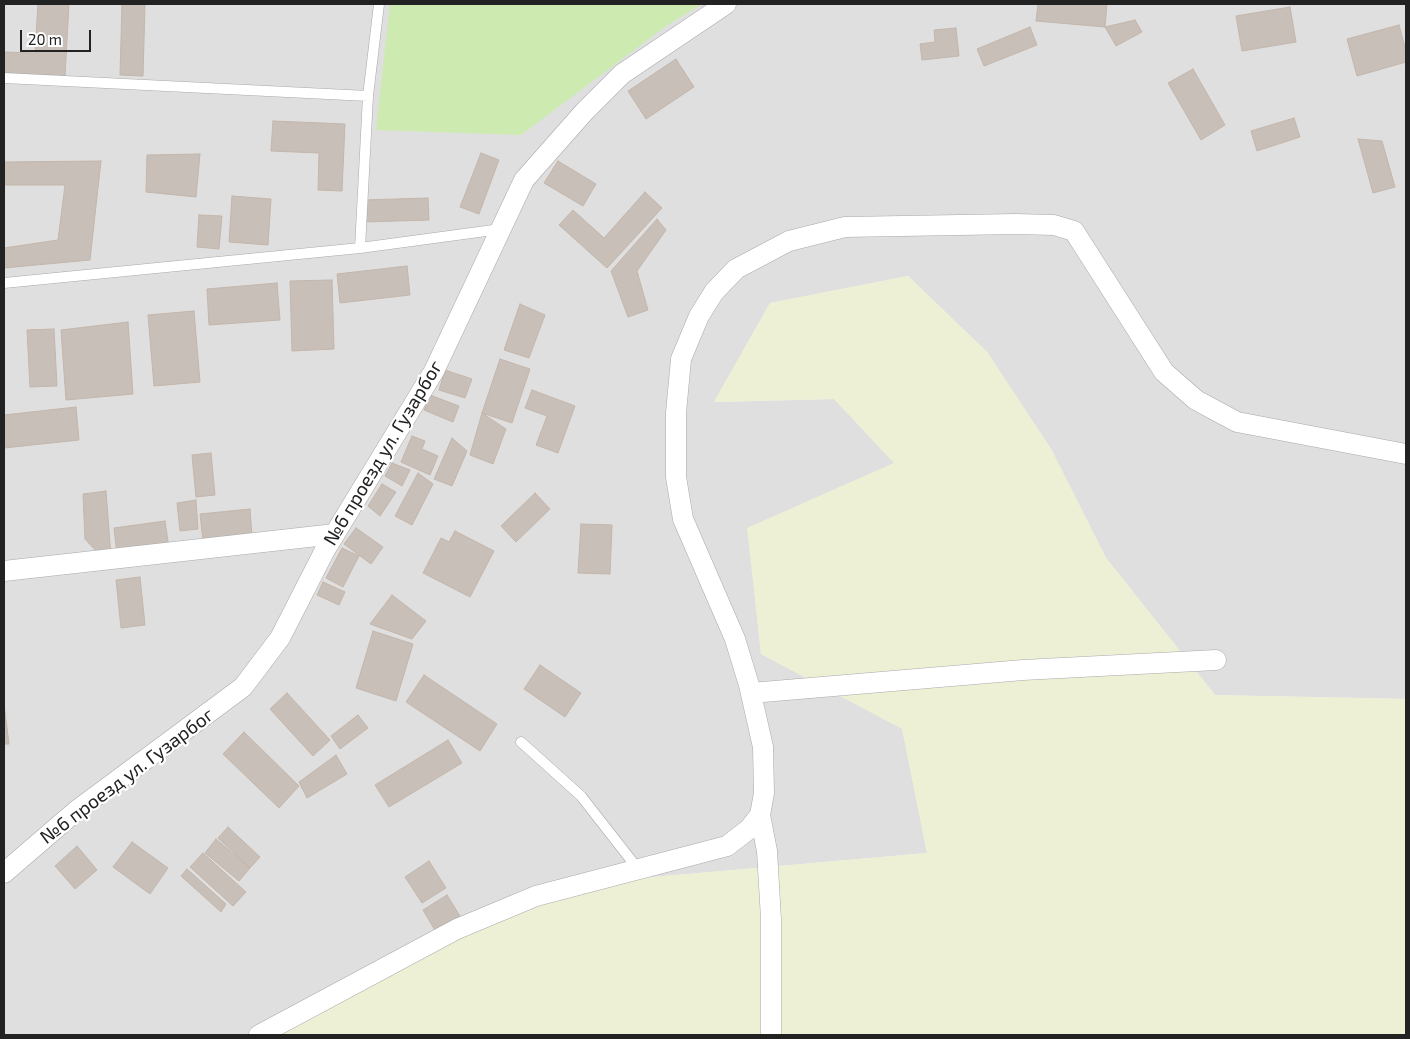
<!DOCTYPE html>
<meta charset="utf-8">
<style>
body{margin:0}
#map{position:relative;width:1410px;height:1039px;overflow:hidden;background:#f2efe9;font-family:"Exo 2",sans-serif}
canvas{display:block}
.frame{position:absolute;inset:0;border:5px solid #222;pointer-events:none}
.scale{position:absolute;left:20px;top:30px;width:71px;height:22px;box-sizing:border-box;border:2px solid #222;border-top:0;padding-left:6px;font-size:15px;line-height:18px;white-space:nowrap;color:#222;-webkit-text-stroke:4px #fff;paint-order:stroke}
</style>
<div id="map">
<canvas width="1410" height="1039"></canvas>
<div class="frame"></div>
<div class="scale">20 m</div>
</div>
<script>
const context = document.querySelector('canvas').getContext('2d');
context.lineJoin = 'round';
function fillPath(path, color) { context.fillStyle = color; context.fill(path, 'evenodd'); }
const shape = rows => new Path2D(rows.map(r => 'M' + r).join(''));
function strokePath(path, color, width, dash) { context.strokeStyle = color; context.lineWidth = width; context.lineCap = dash ? 'butt' : 'round'; context.setLineDash(dash || []); context.stroke(path); }
function label(font, color, halo, rows, align = 'center') {
  context.font = font + ' "Exo 2",sans-serif'; context.lineWidth = 4.5; context.setLineDash([]); context.textBaseline = 'middle'; context.strokeStyle = halo; context.fillStyle = color; for (const [text, x, y, turn = 0] of rows) {
    context.save(); context.translate(x, y); context.rotate((+turn || 0) * Math.PI / 180); context.textAlign = isNaN(turn) ? turn : align; if (halo) context.strokeText(text, 0, 0); context.fillText(text, 0, 0); context.restore();
  }
}
fillPath(shape([
 [4,4,1406,4,1406,699,1215,695,1106,558,1051,449,987,352,908,276,770,303,714,402,834,399,895,463,748,528,761,654,902,728,927,853,527,888,247,1035,4,1035]
]), '#e0dfdf');
fillPath(shape([
 [908,276,987,352,1051,449,1106,558,1215,695,1406,699,1406,1035,247,1035,527,888,927,853,902,729,761,654,747,528,894,463,834,399,714,402,770,303]
]), '#eef0d5');
fillPath(shape([
 [390,4,702,4,666,26,521,135,376,130]
]), '#cdebb0');
const building = shape([
 [38,4,69,4,65,76,4,73,4,52,35,53,38,4],
 [122,4,145,4,143,76,120,75,122,4],
 [1038,4,1107,4,1105,27,1036,21,1038,4],
 [1290,7,1296,42,1242,51,1236,16,1290,7],
 [1135,20,1142,32,1116,46,1105,27,1135,20],
 [1399,25,1406,51,1406,62,1357,76,1347,39,1399,25],
 [1030,27,1037,45,984,66,977,49,1030,27],
 [956,28,959,56,922,60,920,44,935,42,934,30,956,28],
 [676,59,694,87,646,119,628,91,676,59],
 [1193,69,1225,125,1201,140,1168,83,1193,69],
 [1294,118,1300,137,1257,151,1251,131,1294,118],
 [273,121,345,124,342,191,318,190,319,153,271,151,273,121],
 [1358,139,1382,141,1395,187,1373,193,1358,139],
 [481,153,499,160,479,214,460,207,481,153],
 [200,154,196,197,146,192,147,155,200,154],
 [101,161,90,260,4,268,4,248,58,240,65,185,4,185,4,162,101,161],
 [558,161,596,184,583,206,544,183,558,161],
 [645,192,662,208,607,268,559,225,573,210,604,238,645,192],
 [232,196,271,199,268,245,229,242,232,196],
 [428,198,429,220,365,222,364,200,428,198],
 [199,215,222,216,219,249,197,247,199,215],
 [657,219,666,230,637,271,648,310,628,317,611,271,657,219],
 [407,266,410,295,340,303,337,274,407,266],
 [332,280,334,349,292,351,290,281,332,280],
 [277,283,280,320,209,325,207,289,277,283],
 [520,304,545,315,529,358,504,350,520,304],
 [194,311,200,382,154,386,148,315,194,311],
 [128,322,133,394,66,400,61,330,128,322],
 [54,329,57,386,30,387,27,330,54,329],
 [500,359,530,369,512,423,482,413,500,359],
 [445,370,472,379,465,398,439,390,445,370],
 [532,390,575,406,558,453,536,445,547,416,525,408,532,390],
 [430,395,459,406,453,422,424,410,430,395],
 [76,407,79,440,4,448,4,415,76,407],
 [482,413,506,429,493,464,470,455,482,413],
 [412,436,425,441,422,449,438,456,430,475,401,462,412,436],
 [452,438,467,451,452,486,434,479,452,438],
 [211,453,215,495,196,497,192,455,211,453],
 [392,463,410,470,402,486,385,476,392,463],
 [418,473,433,484,412,525,395,516,418,473],
 [382,484,396,492,380,516,368,506,382,484],
 [106,491,111,557,98,553,85,539,83,494,106,491],
 [535,493,550,509,516,542,501,526,535,493],
 [196,500,198,529,180,531,177,503,196,500],
 [250,509,252,536,203,541,200,514,250,509],
 [165,521,169,548,117,555,114,528,165,521],
 [581,524,612,525,610,574,578,573,581,524],
 [356,528,383,547,371,564,344,544,356,528],
 [455,531,494,551,470,597,423,573,441,538,449,542,455,531],
 [342,548,359,556,343,587,326,578,342,548],
 [140,577,145,625,121,628,116,580,140,577],
 [323,582,345,592,339,605,317,595,323,582],
 [392,595,426,621,412,639,370,624,392,595],
 [373,631,413,644,396,701,356,688,373,631],
 [540,665,581,693,565,717,524,689,540,665],
 [424,675,497,724,480,751,406,702,424,675],
 [287,693,330,740,313,756,270,709,287,693],
 [4,704,9,744,4,744,4,704],
 [358,715,368,728,340,749,331,736,358,715],
 [244,732,299,786,279,808,223,754,244,732],
 [448,740,462,763,389,807,375,785,448,740],
 [336,755,347,774,307,798,299,782,336,755],
 [228,827,260,857,250,868,218,838,228,827],
 [216,839,250,868,239,881,205,853,216,839],
 [132,842,168,868,150,894,113,867,132,842],
 [77,846,97,870,75,889,55,866,77,846],
 [203,853,246,892,233,906,190,867,203,853],
 [429,861,446,888,422,903,405,877,429,861],
 [187,869,226,904,221,912,181,876,187,869],
 [447,895,460,916,436,932,423,910,447,895]
]);
fillPath(building, '#c7bfb8');
strokePath(building, '#c4b6ab', 1);
const service = shape([
 [4,78,368,96],
 [360,248,368,96,379,4],
 [4,283,360,248,501,229],
 [521,742,581,796,638,869]
]);
const minor = shape([
 [4,571,335,534],
 [751,693,1023,670,1216,660],
 [760,815,767,851,771,919,771,1035],
 [4,873,76,811,243,687,280,638,325,550,434,371,524,180,584,112,622,74,726,4],
 [259,1035,457,929,536,896,727,846,749,829,760,815,764,793,763,747,749,685,735,639,683,519,676,477,676,413,681,359,699,316,714,292,736,269,789,241,845,227,1016,224,1054,225,1074,231,1164,372,1196,400,1237,422,1406,454]
]);
strokePath(service, '#a9a9a9', 11);
strokePath(minor, '#a9a9a9', 21);
strokePath(service, '#fff', 10);
strokePath(minor, '#fff', 20);
label('19px', '#222', '#fff', [
 ["№6 проезд ул. Гузарбог",383,453,-59],
 ["№6 проезд ул. Гузарбог",127,776,-37]
]);
</script>
